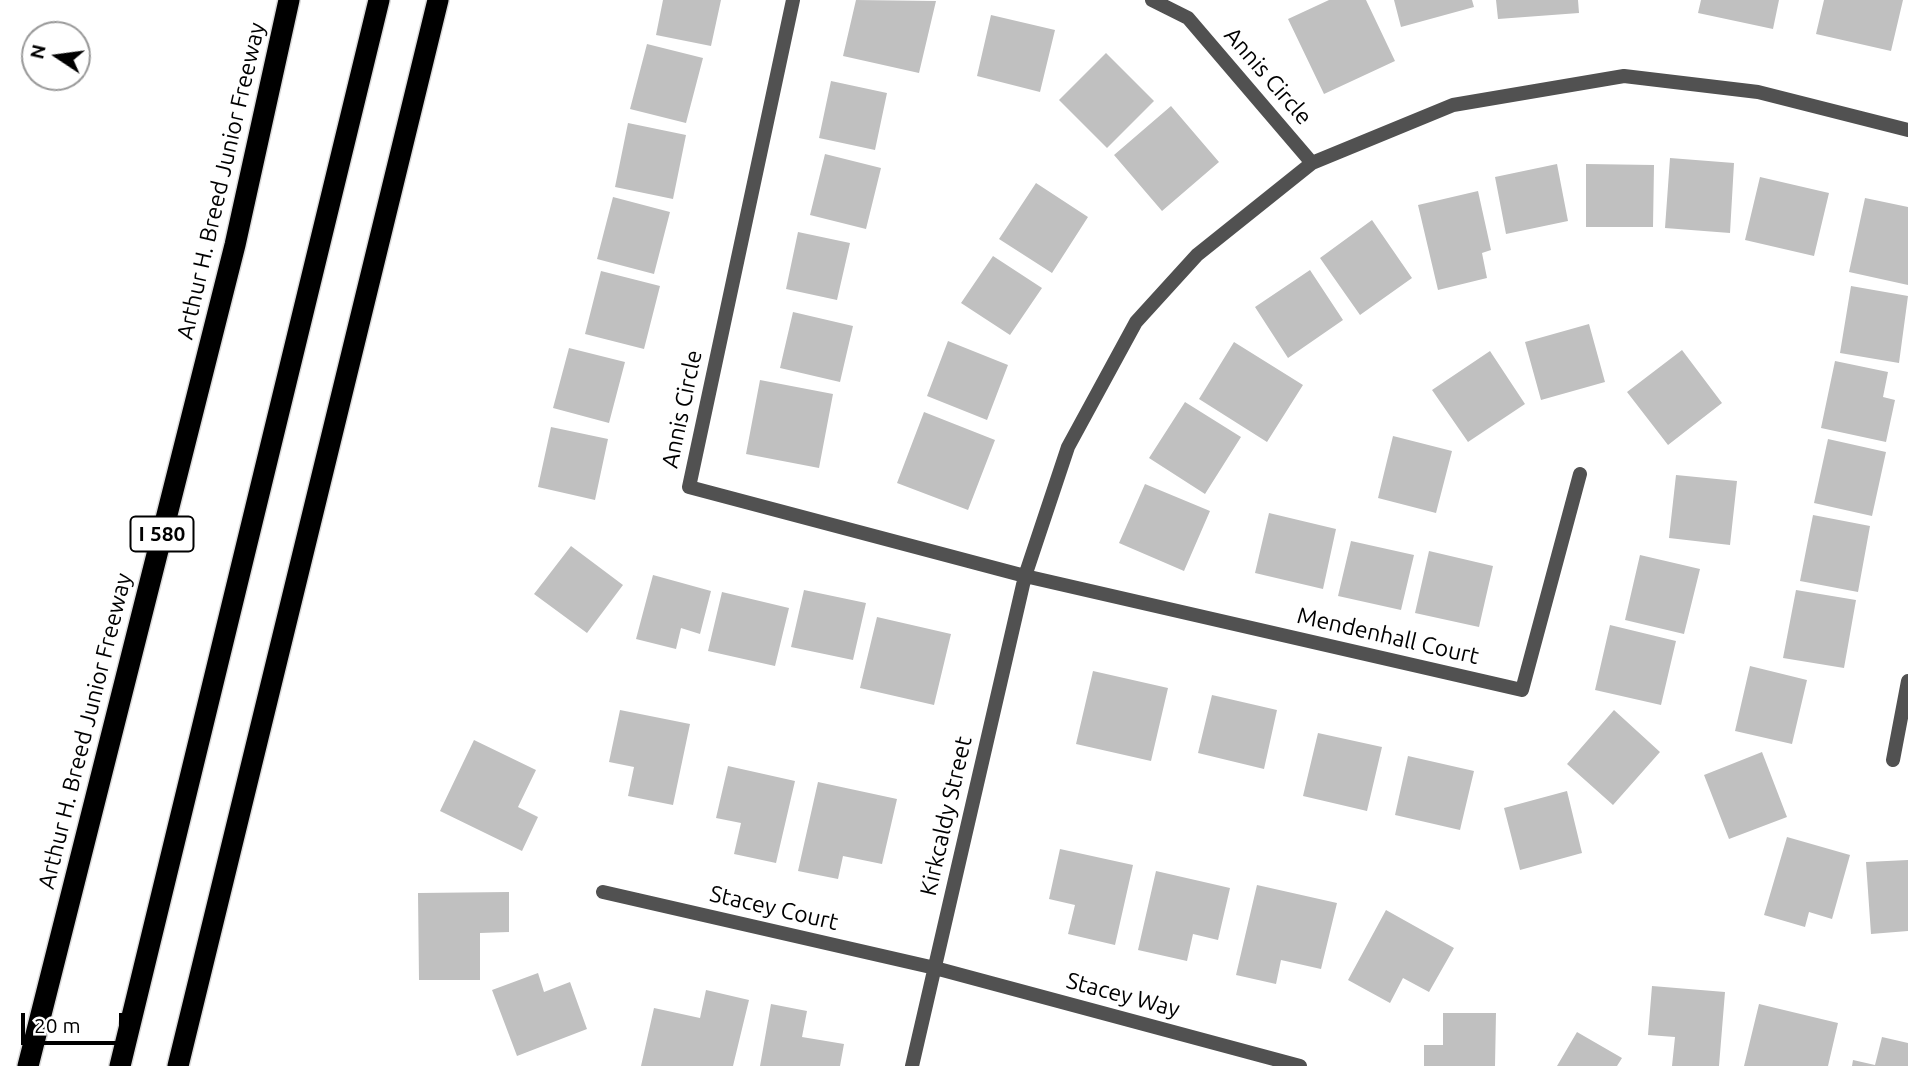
<!DOCTYPE html>
<style>
body{margin:0}
#map{position:relative;width:1908px;height:1066px;overflow:hidden;background:#fff;font-family:Ubuntu,sans-serif}
canvas{display:block}
.north{position:absolute;left:21px;top:21px;width:70px;height:70px;box-sizing:border-box;background:#fff;border:2px solid #999;border-radius:50%;rotate:283deg;font-size:19px;font-weight:700;line-height:28px;text-align:center;color:#000}
.north::after{content:'';display:block;margin:auto;width:24px;height:32px;background:#000;clip-path:polygon(50% 0,100% 100%,50% 72%,0 100%)}
.scale{position:absolute;left:21px;top:1013px;width:102px;height:32px;box-sizing:border-box;border:4px solid #000;border-top:0;padding-left:9px;font-size:21px;line-height:24px;white-space:nowrap;color:#000;-webkit-text-stroke:5px #fff;paint-order:stroke}
</style>
<div id="map">
<canvas width="1908" height="1066"></canvas>
<div class="north">N</div>
<div class="scale">20 m</div>
</div>
<script>
const context = document.querySelector('canvas').getContext('2d');
context.lineJoin = 'round';
function fillPath(path, color) { context.fillStyle = color; context.fill(path, 'evenodd'); }
const shape = rows => new Path2D(rows.map(r => 'M' + r).join(''));
function strokePath(path, color, width, dash) { context.strokeStyle = color; context.lineWidth = width; context.lineCap = dash ? 'butt' : 'round'; context.setLineDash(dash || []); context.stroke(path); }
function label(font, color, halo, rows, align = 'center') {
  context.font = font + ' Ubuntu,sans-serif'; context.lineWidth = 5; context.setLineDash([]); context.textBaseline = 'middle'; context.strokeStyle = halo; context.fillStyle = color; for (const [text, x, y, turn = 0] of rows) {
    context.save(); context.translate(x, y); context.rotate((+turn || 0) * Math.PI / 180); context.textAlign = isNaN(turn) ? turn : align; if (halo) context.strokeText(text, 0, 0); context.fillText(text, 0, 0); context.restore();
  }
}
fillPath(shape([
 [663,0,721,0,711,46,656,35],
 [856,0,936,1,919,73,843,56],
 [1329,0,1366,0,1395,61,1324,94,1288,19],
 [1394,0,1472,0,1474,7,1401,27],
 [1496,0,1578,0,1579,13,1498,19],
 [1701,0,1779,0,1773,29,1698,13],
 [1824,0,1903,0,1891,51,1816,34],
 [991,15,1055,30,1040,92,977,76],
 [647,44,703,58,686,123,630,109],
 [1106,53,1154,101,1107,148,1059,100],
 [831,81,887,93,875,150,819,138],
 [1171,106,1219,162,1162,211,1114,155],
 [628,123,686,135,673,199,615,187],
 [825,154,881,168,866,229,810,215],
 [1670,158,1734,163,1730,233,1665,228],
 [1557,164,1568,221,1506,234,1495,177],
 [1586,164,1654,165,1653,227,1586,227],
 [1760,177,1829,193,1814,256,1745,240],
 [1036,183,1088,217,1052,273,999,239],
 [1478,191,1491,250,1482,253,1487,278,1438,290,1418,205],
 [613,197,670,212,654,274,597,259],
 [1865,198,1908,207,1908,285,1849,272],
 [1372,220,1412,278,1360,315,1320,258],
 [798,232,850,243,837,300,786,289],
 [993,256,1042,288,1010,335,961,303],
 [1310,270,1343,320,1288,358,1255,307],
 [601,271,660,286,644,349,585,334],
 [1851,286,1908,296,1899,363,1840,353],
 [793,312,853,326,840,382,780,368],
 [1589,324,1605,382,1541,400,1525,342],
 [948,341,1008,365,987,420,927,396],
 [1234,342,1303,385,1267,442,1199,399],
 [569,348,625,362,609,423,553,408],
 [1682,350,1722,403,1668,445,1627,392],
 [1490,351,1525,404,1468,442,1432,390],
 [1835,361,1888,372,1883,397,1895,400,1886,442,1821,428],
 [760,380,833,394,819,468,746,454],
 [1185,402,1241,437,1205,494,1149,458],
 [924,412,995,440,968,510,897,483],
 [551,427,608,439,595,500,538,487],
 [1393,436,1452,451,1436,513,1378,498],
 [1828,439,1886,452,1872,516,1814,503],
 [1676,475,1737,481,1730,545,1669,538],
 [1145,484,1210,511,1184,571,1119,543],
 [1269,513,1336,529,1323,589,1255,573],
 [1813,515,1870,526,1858,592,1800,581],
 [1351,541,1414,555,1401,610,1338,596],
 [571,546,623,585,587,633,534,594],
 [1429,551,1493,566,1479,627,1415,613],
 [1640,555,1700,569,1684,634,1625,620],
 [653,575,711,591,700,634,681,628,676,649,636,639],
 [804,590,866,603,853,660,791,647],
 [1796,590,1856,600,1844,668,1783,658],
 [722,592,789,608,775,666,708,651],
 [877,617,951,634,934,705,860,688],
 [1610,625,1676,641,1661,705,1595,690],
 [1750,666,1807,680,1792,744,1735,731],
 [1093,671,1168,688,1151,761,1076,744],
 [1212,695,1277,710,1264,769,1198,753],
 [620,710,690,724,673,805,628,796,634,767,609,762],
 [1614,710,1660,752,1613,805,1567,764],
 [1318,733,1382,747,1367,811,1303,796],
 [474,740,536,770,518,807,538,817,522,851,440,811],
 [1762,752,1787,817,1729,839,1704,775],
 [1408,756,1474,771,1460,830,1395,815],
 [728,766,795,781,776,863,734,854,741,823,716,818],
 [818,782,897,799,882,864,843,856,838,879,798,871],
 [1567,791,1582,853,1520,870,1504,808],
 [1787,837,1850,855,1832,919,1809,912,1805,927,1764,915],
 [1060,849,1133,865,1115,945,1068,934,1075,905,1049,899],
 [1908,860,1908,931,1871,934,1866,862],
 [1156,871,1230,888,1218,940,1193,934,1187,961,1138,950],
 [1257,885,1337,903,1321,969,1281,960,1276,984,1236,975],
 [509,892,509,932,480,933,480,980,419,980,418,893],
 [1386,910,1454,948,1429,992,1403,978,1390,1003,1348,980],
 [538,973,544,992,570,982,587,1029,517,1056,492,990],
 [1652,986,1725,992,1719,1066,1672,1066,1675,1037,1648,1035],
 [706,990,749,1000,733,1066,641,1066,654,1008,700,1018],
 [771,1004,807,1011,802,1037,844,1044,840,1066,760,1066],
 [1759,1004,1838,1023,1828,1066,1744,1066],
 [1443,1013,1496,1013,1495,1066,1424,1066,1424,1045,1443,1045],
 [1577,1032,1622,1058,1617,1066,1557,1066],
 [1882,1037,1908,1043,1908,1066,1852,1066,1853,1060,1875,1065]
]), '#c0c0c0');
const highway = shape([
 [28,1066,235,245,289,0],
 [120,1066,379,0],
 [178,1066,438,0]
]);
strokePath(highway, '#dbdbdb', 24);
strokePath(shape([
 [793,0,689,487,1025,576,1522,690,1580,474],
 [1152,0,1188,18,1312,163],
 [1893,760,1908,681],
 [603,892,935,968,1300,1066],
 [912,1066,1025,576,1068,447,1136,322,1197,255,1312,163,1453,105,1624,76,1758,92,1908,130]
]), '#515151', 14);
strokePath(highway, '#000', 21);
for (const [x, y, w] of [
 [162,534,63]
]) { const box = new Path2D(); box.roundRect(x - w / 2, y - 17.5, w, 35, 5); context.fillStyle = '#fff'; context.fill(box); strokePath(box, '#000', 2); }
label('bold 21px', '#000', null, [
 ["I 580",162,534]
]);
label('23px', '#000', '#fff', [
 ["Annis Circle",1268,76,49],
 ["Arthur H. Breed Junior Freeway",221,181,-77],
 ["Annis Circle",682,409,-78],
 ["Mendenhall Court",1388,636,13],
 ["Arthur H. Breed Junior Freeway",85,731,-76],
 ["Kirkcaldy Street",946,816,-77],
 ["Stacey Court",774,908,13],
 ["Stacey Way",1123,995,15]
]);
</script>
